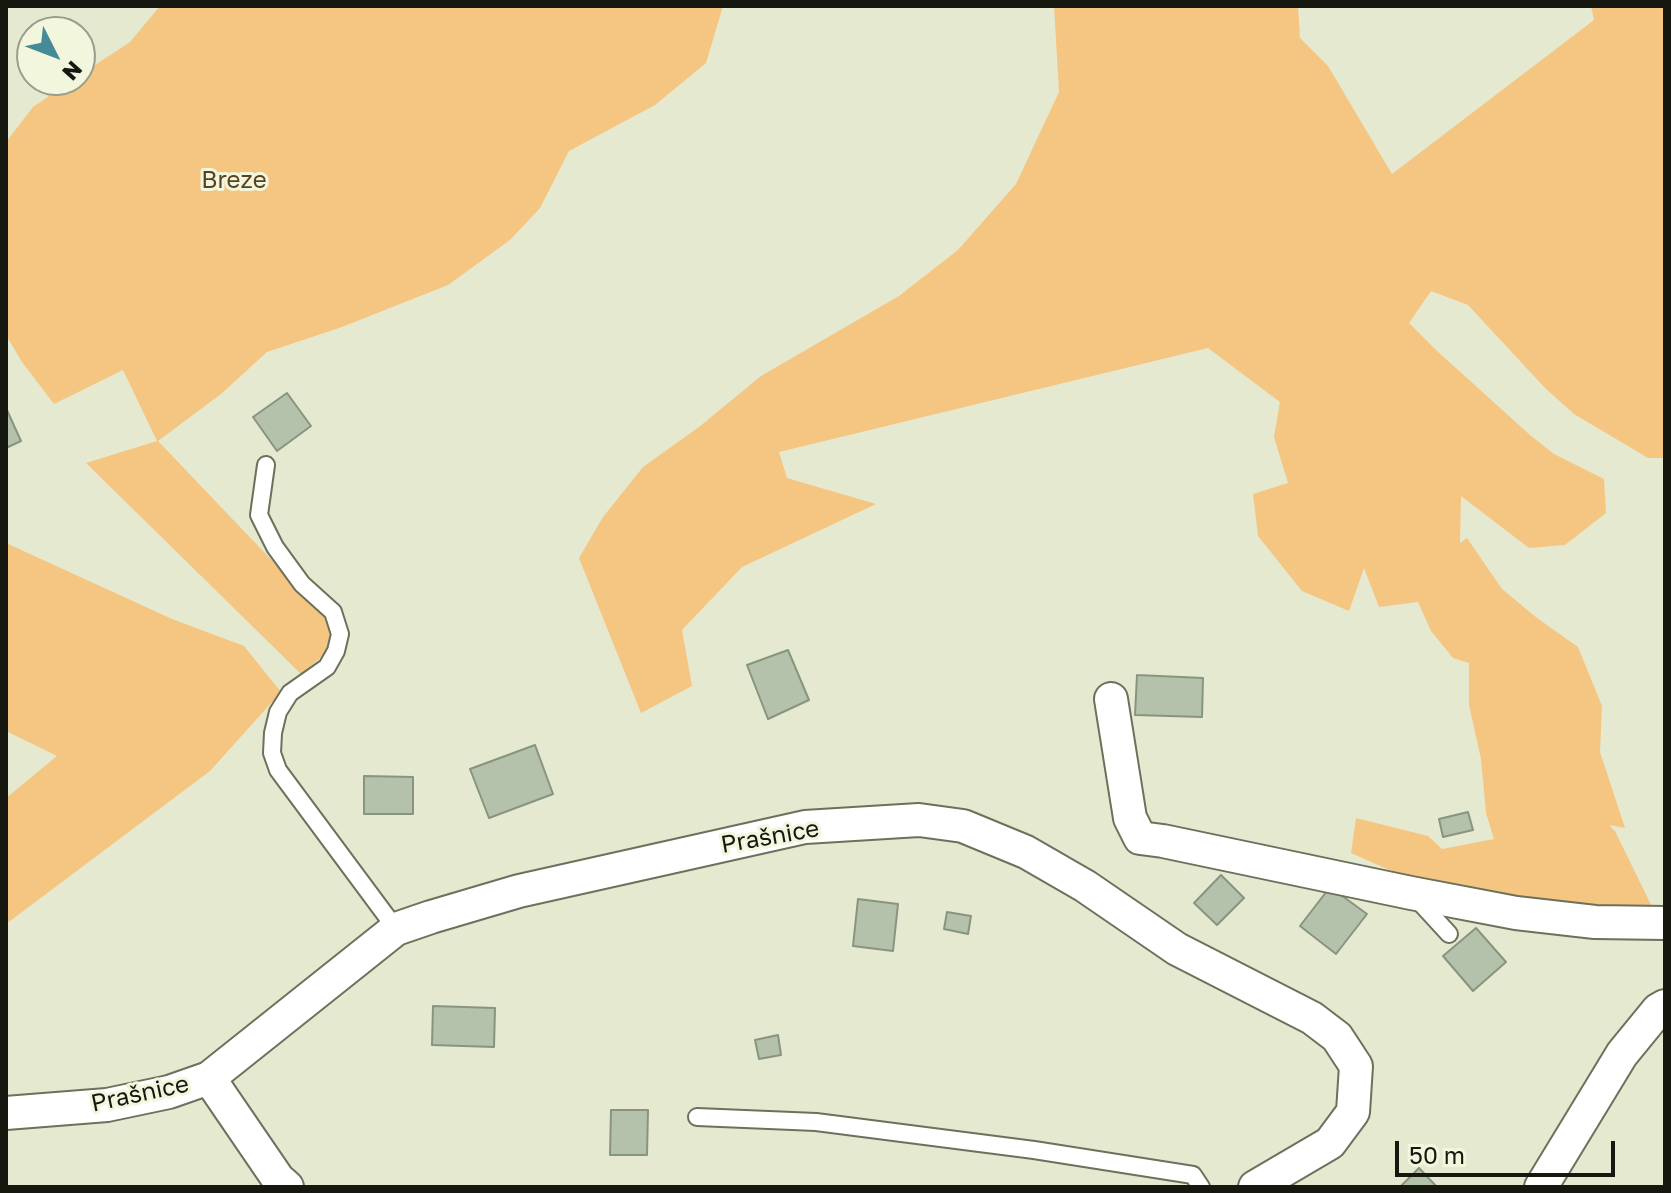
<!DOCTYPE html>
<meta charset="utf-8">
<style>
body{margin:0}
#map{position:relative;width:1671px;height:1193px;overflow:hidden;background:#e5e9d0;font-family:"Golos Text",sans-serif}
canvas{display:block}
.frame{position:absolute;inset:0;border:8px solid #16170f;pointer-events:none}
.north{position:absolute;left:16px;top:16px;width:80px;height:80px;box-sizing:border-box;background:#f2f6dd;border:2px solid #9a9d8b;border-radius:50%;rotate:132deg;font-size:22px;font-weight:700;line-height:32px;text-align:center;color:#16170f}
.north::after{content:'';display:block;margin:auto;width:28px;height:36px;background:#458a97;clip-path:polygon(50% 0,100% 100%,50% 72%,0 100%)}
.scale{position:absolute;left:1395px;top:1141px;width:220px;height:36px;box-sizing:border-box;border:4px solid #16170f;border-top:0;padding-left:10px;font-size:24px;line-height:28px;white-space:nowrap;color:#16170f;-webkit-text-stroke:6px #f2f6dd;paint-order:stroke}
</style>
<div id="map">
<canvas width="1671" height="1193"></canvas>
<div class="frame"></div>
<div class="north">N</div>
<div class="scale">50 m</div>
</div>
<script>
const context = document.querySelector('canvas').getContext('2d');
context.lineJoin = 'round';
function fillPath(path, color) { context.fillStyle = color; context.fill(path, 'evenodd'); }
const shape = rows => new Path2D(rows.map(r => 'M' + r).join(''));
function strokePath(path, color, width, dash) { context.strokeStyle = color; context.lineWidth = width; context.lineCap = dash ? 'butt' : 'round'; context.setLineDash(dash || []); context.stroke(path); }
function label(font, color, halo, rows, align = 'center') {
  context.font = font + ' "Golos Text",sans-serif'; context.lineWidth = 6; context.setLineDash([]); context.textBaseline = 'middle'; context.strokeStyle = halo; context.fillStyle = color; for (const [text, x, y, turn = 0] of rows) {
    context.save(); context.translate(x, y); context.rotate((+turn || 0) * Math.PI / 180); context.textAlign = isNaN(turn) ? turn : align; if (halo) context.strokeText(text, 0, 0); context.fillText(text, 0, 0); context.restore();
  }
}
fillPath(shape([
 [160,6,723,6,706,63,655,105,569,151,540,208,510,240,448,285,342,327,267,352,221,394,158,441,345,637,301,674,86,463,157,441,123,370,54,404,22,362,6,335,6,142,33,107,73,80,80,80,80,75,130,42],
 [1054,6,1298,6,1300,38,1328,66,1392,174,1594,20,1591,6,1665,6,1665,458,1648,458,1574,414,1545,388,1468,305,1431,291,1409,323,1436,350,1530,435,1554,454,1604,479,1606,513,1565,545,1529,548,1461,496,1460,543,1467,538,1502,589,1537,618,1578,647,1602,706,1600,752,1625,828,1609,825,1615,831,1655,913,1533,906,1466,887,1403,876,1351,853,1356,818,1428,836,1442,849,1494,839,1486,813,1481,759,1469,705,1469,663,1453,658,1431,631,1418,602,1379,607,1364,568,1349,611,1302,591,1258,536,1253,494,1288,483,1274,437,1280,402,1208,348,779,452,787,478,876,504,742,567,682,630,692,686,641,713,579,558,603,517,643,467,699,427,761,376,899,296,958,250,1016,184,1059,92],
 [6,543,172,619,244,646,281,692,210,771,6,924,6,798,57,756,6,731]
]), '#f5c582');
const building = shape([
 [287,393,311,426,277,451,253,417,287,393],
 [6,408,21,441,6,448,6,408],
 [788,650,809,700,768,719,747,665,788,650],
 [1137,675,1203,678,1202,717,1135,715,1137,675],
 [535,745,553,794,489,818,470,769,535,745],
 [364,776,413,777,413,814,364,814,364,776],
 [1468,812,1473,830,1443,837,1439,819,1468,812],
 [1221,875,1244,898,1217,925,1194,903,1221,875],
 [1330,887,1367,914,1336,954,1300,926,1330,887],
 [858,899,898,904,893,951,853,946,858,899],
 [947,912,971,916,968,934,944,929,947,912],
 [1476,928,1506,962,1473,991,1443,956,1476,928],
 [433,1006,495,1008,494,1047,432,1045,433,1006],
 [778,1035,781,1055,759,1059,755,1040,778,1035],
 [611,1110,648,1110,647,1155,610,1155,611,1110],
 [1419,1168,1437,1187,1400,1187,1419,1168]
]);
fillPath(building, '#b4c2ac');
strokePath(building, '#889480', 2);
const lane = shape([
 [266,465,259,515,275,547,302,584,333,612,340,634,336,651,327,667,290,693,278,712,273,733,272,753,278,770,396,929],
 [1415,897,1449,934],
 [697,1117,816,1122,1034,1150,1193,1175,1201,1187]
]);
const street = shape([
 [1111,699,1130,818,1140,838,1163,841,1411,893,1516,913,1595,922,1665,923],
 [209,1078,278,1179,287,1187],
 [6,1113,107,1105,169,1092,209,1078,396,929,431,917,519,891,805,827,919,820,963,826,1026,852,1085,886,1177,949,1312,1018,1337,1037,1356,1066,1353,1112,1330,1143,1255,1187],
 [1541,1187,1622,1054,1658,1010,1665,1006]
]);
strokePath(lane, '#6d705a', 20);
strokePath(street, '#6d705a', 36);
strokePath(lane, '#fff', 16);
strokePath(street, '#fff', 32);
label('24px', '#584221', '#f2f6dd', [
 ["Breze",234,180]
]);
label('24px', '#16170f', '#f2f6dd', [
 ["Prašnice",770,837,-10],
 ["Prašnice",140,1094,-12]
]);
</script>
